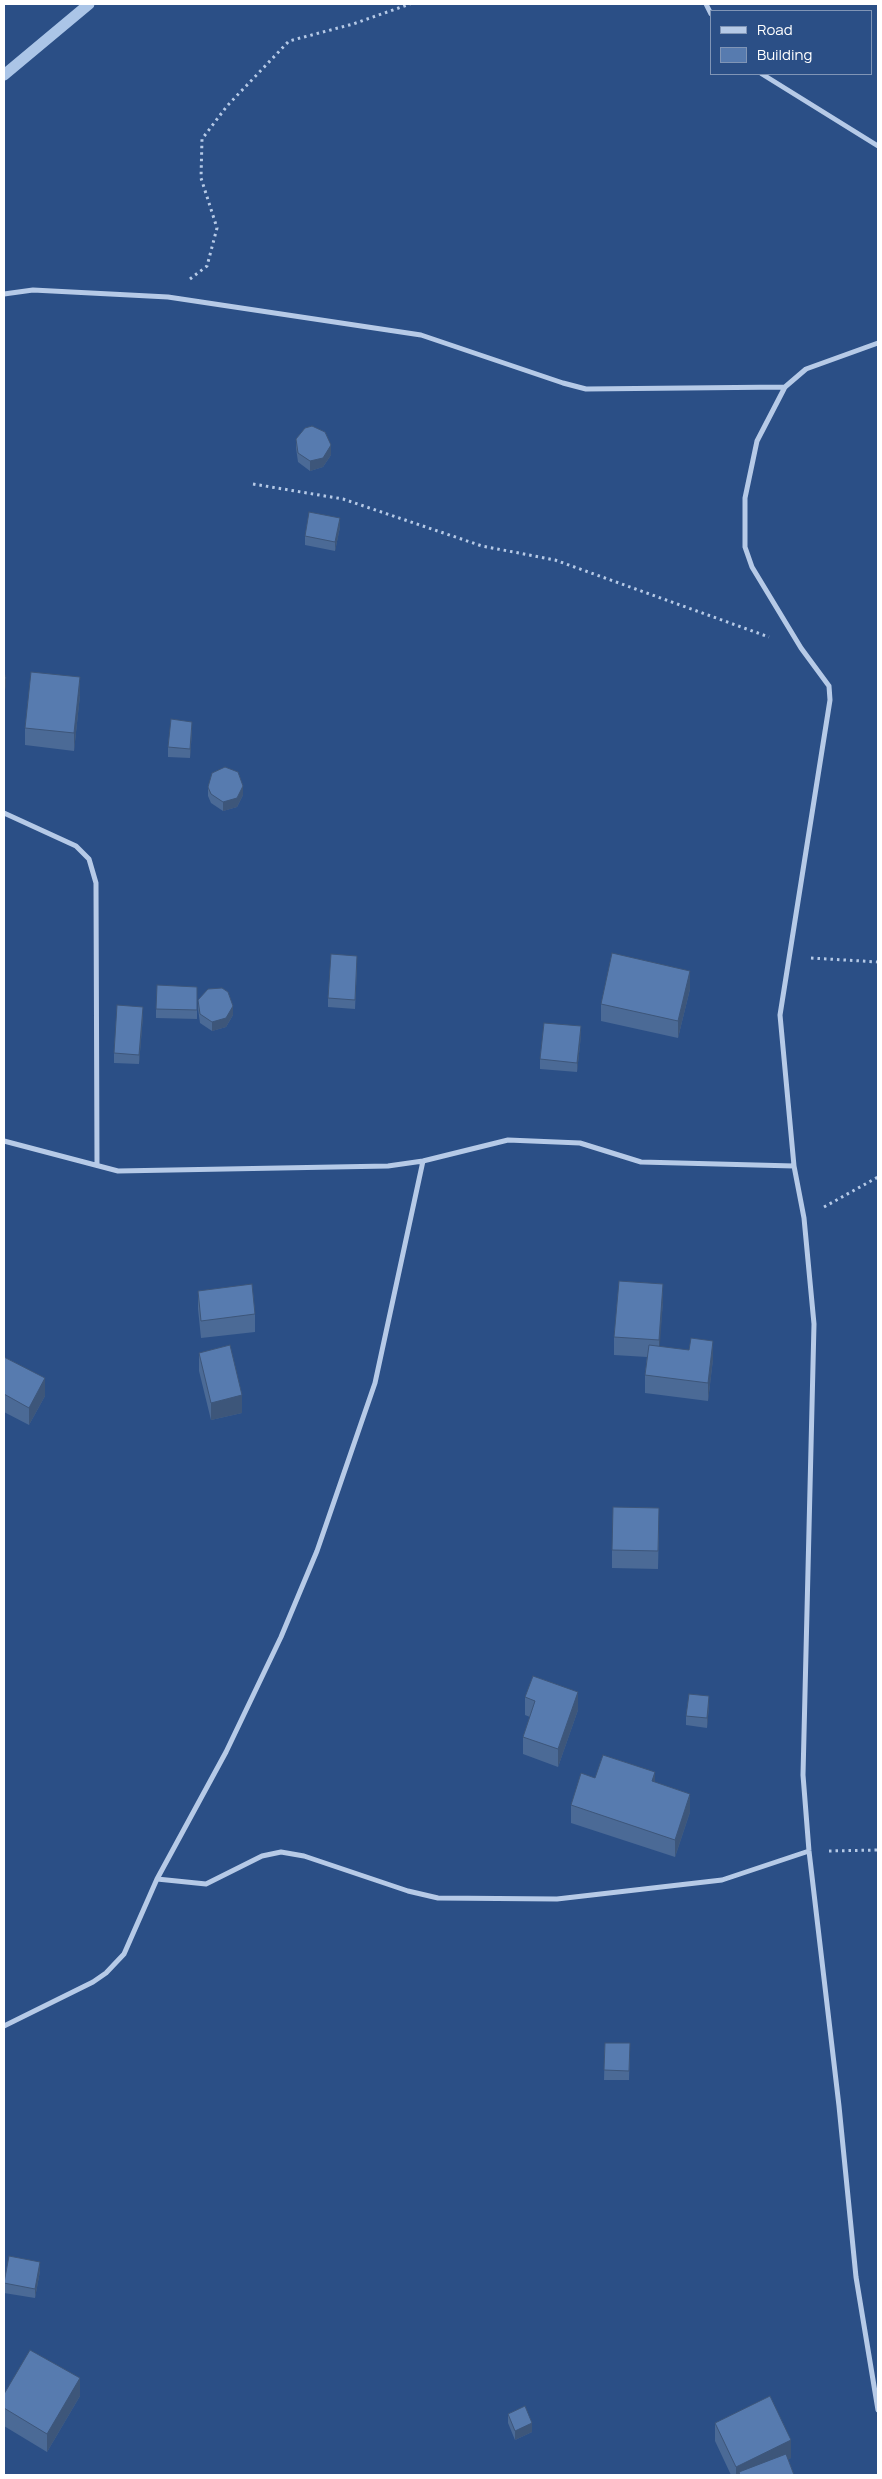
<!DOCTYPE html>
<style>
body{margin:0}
#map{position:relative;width:882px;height:2479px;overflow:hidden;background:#2b4f86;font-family:Manrope,sans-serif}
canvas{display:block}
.frame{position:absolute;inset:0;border:5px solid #fff;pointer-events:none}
.legend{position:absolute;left:710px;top:10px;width:162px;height:65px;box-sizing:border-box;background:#2b4f86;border:1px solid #8095b6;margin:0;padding:6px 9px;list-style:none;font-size:15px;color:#fff}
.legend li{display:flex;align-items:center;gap:10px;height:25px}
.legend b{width:25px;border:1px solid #8095b6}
</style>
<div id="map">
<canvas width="882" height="2479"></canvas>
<div class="frame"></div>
<ul class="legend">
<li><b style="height:6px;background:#b6cae7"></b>Road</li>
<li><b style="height:14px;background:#577baf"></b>Building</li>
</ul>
</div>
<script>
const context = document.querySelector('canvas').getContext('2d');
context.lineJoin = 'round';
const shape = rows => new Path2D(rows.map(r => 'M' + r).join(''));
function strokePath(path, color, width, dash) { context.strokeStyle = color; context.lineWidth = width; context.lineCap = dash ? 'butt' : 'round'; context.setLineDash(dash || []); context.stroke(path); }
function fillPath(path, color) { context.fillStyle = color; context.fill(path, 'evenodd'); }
strokePath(shape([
 [4,75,89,4]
]), '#abc5e7', 11);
strokePath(shape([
 [190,279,207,266,217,228,201,178,202,139,227,106,289,41,353,24,410,4],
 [253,484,343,499,482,546,555,560,769,637],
 [811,958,878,962],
 [824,1207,878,1177],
 [829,1851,878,1850]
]), '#b6cae7', 3, [2.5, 4]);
strokePath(shape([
 [706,4,711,14],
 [762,74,878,146],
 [4,294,33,290,168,297,421,335,563,383,586,389,785,387],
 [878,343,806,369,785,387,757,441,745,498,745,547,752,567,801,648,829,686,830,700,780,1015,794,1166,804,1218,814,1324,803,1775,809,1851,839,2106,856,2277,878,2410],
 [4,813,76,846,89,859,96,883,97,1165],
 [4,1141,118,1171,388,1166,423,1161,508,1140,580,1143,641,1162,794,1166],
 [157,1879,206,1884,262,1856,281,1852,304,1856,408,1891,438,1898,557,1899,722,1880,809,1851],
 [4,2026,93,1982,106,1973,124,1954,157,1879,226,1752,281,1637,317,1551,375,1383,423,1161]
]), '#b6cae7', 5);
fillPath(shape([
 [296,439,331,455,323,467,310,471,298,462,296,448],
 [340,527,335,551,305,545,305,536],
 [80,695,74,751,25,745,25,728],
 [192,731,190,758,168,757,168,747],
 [208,787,243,795,237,807,223,811,211,803,208,796],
 [357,965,355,1009,328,1007,328,998],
 [197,987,197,1019,156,1018,156,1009],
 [690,989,678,1038,601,1021,601,1004],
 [198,1000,233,1015,226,1027,212,1031,200,1023,198,1009],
 [143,1016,139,1064,114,1063,114,1053],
 [581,1035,577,1072,540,1069,540,1059],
 [198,1291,255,1314,255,1332,201,1338,198,1309],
 [663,1302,659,1346,713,1359,708,1401,645,1393,645,1375,647,1357,614,1355,614,1337],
 [199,1353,242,1413,211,1420,199,1371],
 [4,1357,45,1396,29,1425,4,1412],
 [659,1526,658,1569,612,1568,612,1550],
 [525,1697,578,1710,558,1767,523,1754,523,1737,530,1717,525,1715],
 [709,1705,707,1728,686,1725,686,1716],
 [595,1778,655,1782,690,1812,675,1857,571,1823,571,1805],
 [605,2043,630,2043,629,2080,604,2080],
 [40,2271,35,2298,4,2293,4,2281],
 [4,2394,80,2396,47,2452,4,2426],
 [508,2414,532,2432,515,2440,508,2423],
 [715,2423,791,2458,788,2459,794,2475,731,2475,715,2441]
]), '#4b6a96');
fillPath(shape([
 [331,445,331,455,323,467,310,471,310,461],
 [340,518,340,527,335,551,335,542],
 [80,677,80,695,74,751,74,733],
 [6,678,6,687,4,692,4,682],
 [192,722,192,731,190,758,190,749],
 [243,786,243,795,237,807,223,811,223,802],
 [690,971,690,989,678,1038,678,1021],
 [233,1006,233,1015,226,1027,212,1031,212,1022],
 [143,1007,143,1016,139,1064,139,1055],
 [581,1026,581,1035,577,1072,577,1063],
 [663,1284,663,1302,659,1358,659,1340],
 [713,1341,713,1359,708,1401,708,1383],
 [45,1378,45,1396,29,1425,29,1408],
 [242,1395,242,1413,211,1420,211,1403],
 [578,1692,578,1710,558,1767,558,1749],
 [709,1696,709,1705,707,1728,707,1718],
 [655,1772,655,1790,652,1781],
 [690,1794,690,1812,675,1857,675,1840],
 [40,2262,40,2271,35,2298,35,2289],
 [80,2378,80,2396,47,2452,47,2434],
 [532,2423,532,2432,515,2440,515,2431],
 [791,2440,791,2458,755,2475,739,2472,739,2475,736,2475,736,2467]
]), '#3d567a');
const building = shape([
 [312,426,325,432,331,445,323,458,310,461,298,453,296,439,305,428,312,426],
 [309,512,340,518,335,542,305,536,309,512],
 [4,672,6,678,4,682,4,672],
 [31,672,80,677,74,733,25,728,31,672],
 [171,719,192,722,190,749,168,747,171,719],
 [225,767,238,772,243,786,237,798,223,802,211,794,208,787,212,773,225,767],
 [612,953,690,971,678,1021,601,1004,612,953],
 [331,954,357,956,355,1000,328,998,331,954],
 [157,985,197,987,197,1010,156,1009,157,985],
 [222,988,228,992,233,1006,226,1018,212,1022,200,1014,198,1000,208,989,222,988],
 [117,1005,143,1007,139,1055,114,1053,117,1005],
 [544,1023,581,1026,577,1063,540,1059,544,1023],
 [619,1281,663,1284,659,1340,614,1337,619,1281],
 [252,1284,255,1314,201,1321,198,1291,252,1284],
 [691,1338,713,1341,708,1383,645,1375,649,1345,689,1350,691,1338],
 [230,1345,242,1395,211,1403,199,1353,230,1345],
 [4,1357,45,1378,29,1408,4,1394,4,1357],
 [613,1507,659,1508,658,1551,612,1550,613,1507],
 [533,1676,578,1692,558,1749,523,1737,535,1701,525,1697,533,1676],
 [689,1694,709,1696,707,1718,686,1716,689,1694],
 [603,1755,655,1772,652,1781,690,1794,675,1840,571,1805,581,1773,595,1778,603,1755],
 [605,2043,630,2043,629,2071,604,2070,605,2043],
 [9,2256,40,2262,35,2289,4,2283,9,2256],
 [30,2350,80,2378,47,2434,4,2408,4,2394,30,2350],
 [770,2396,791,2440,736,2467,715,2423,770,2396],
 [525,2406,532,2423,515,2431,508,2414,525,2406],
 [786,2454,794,2475,740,2475,739,2472,786,2454]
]);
fillPath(building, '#577baf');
strokePath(building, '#3d567a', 1);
</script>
